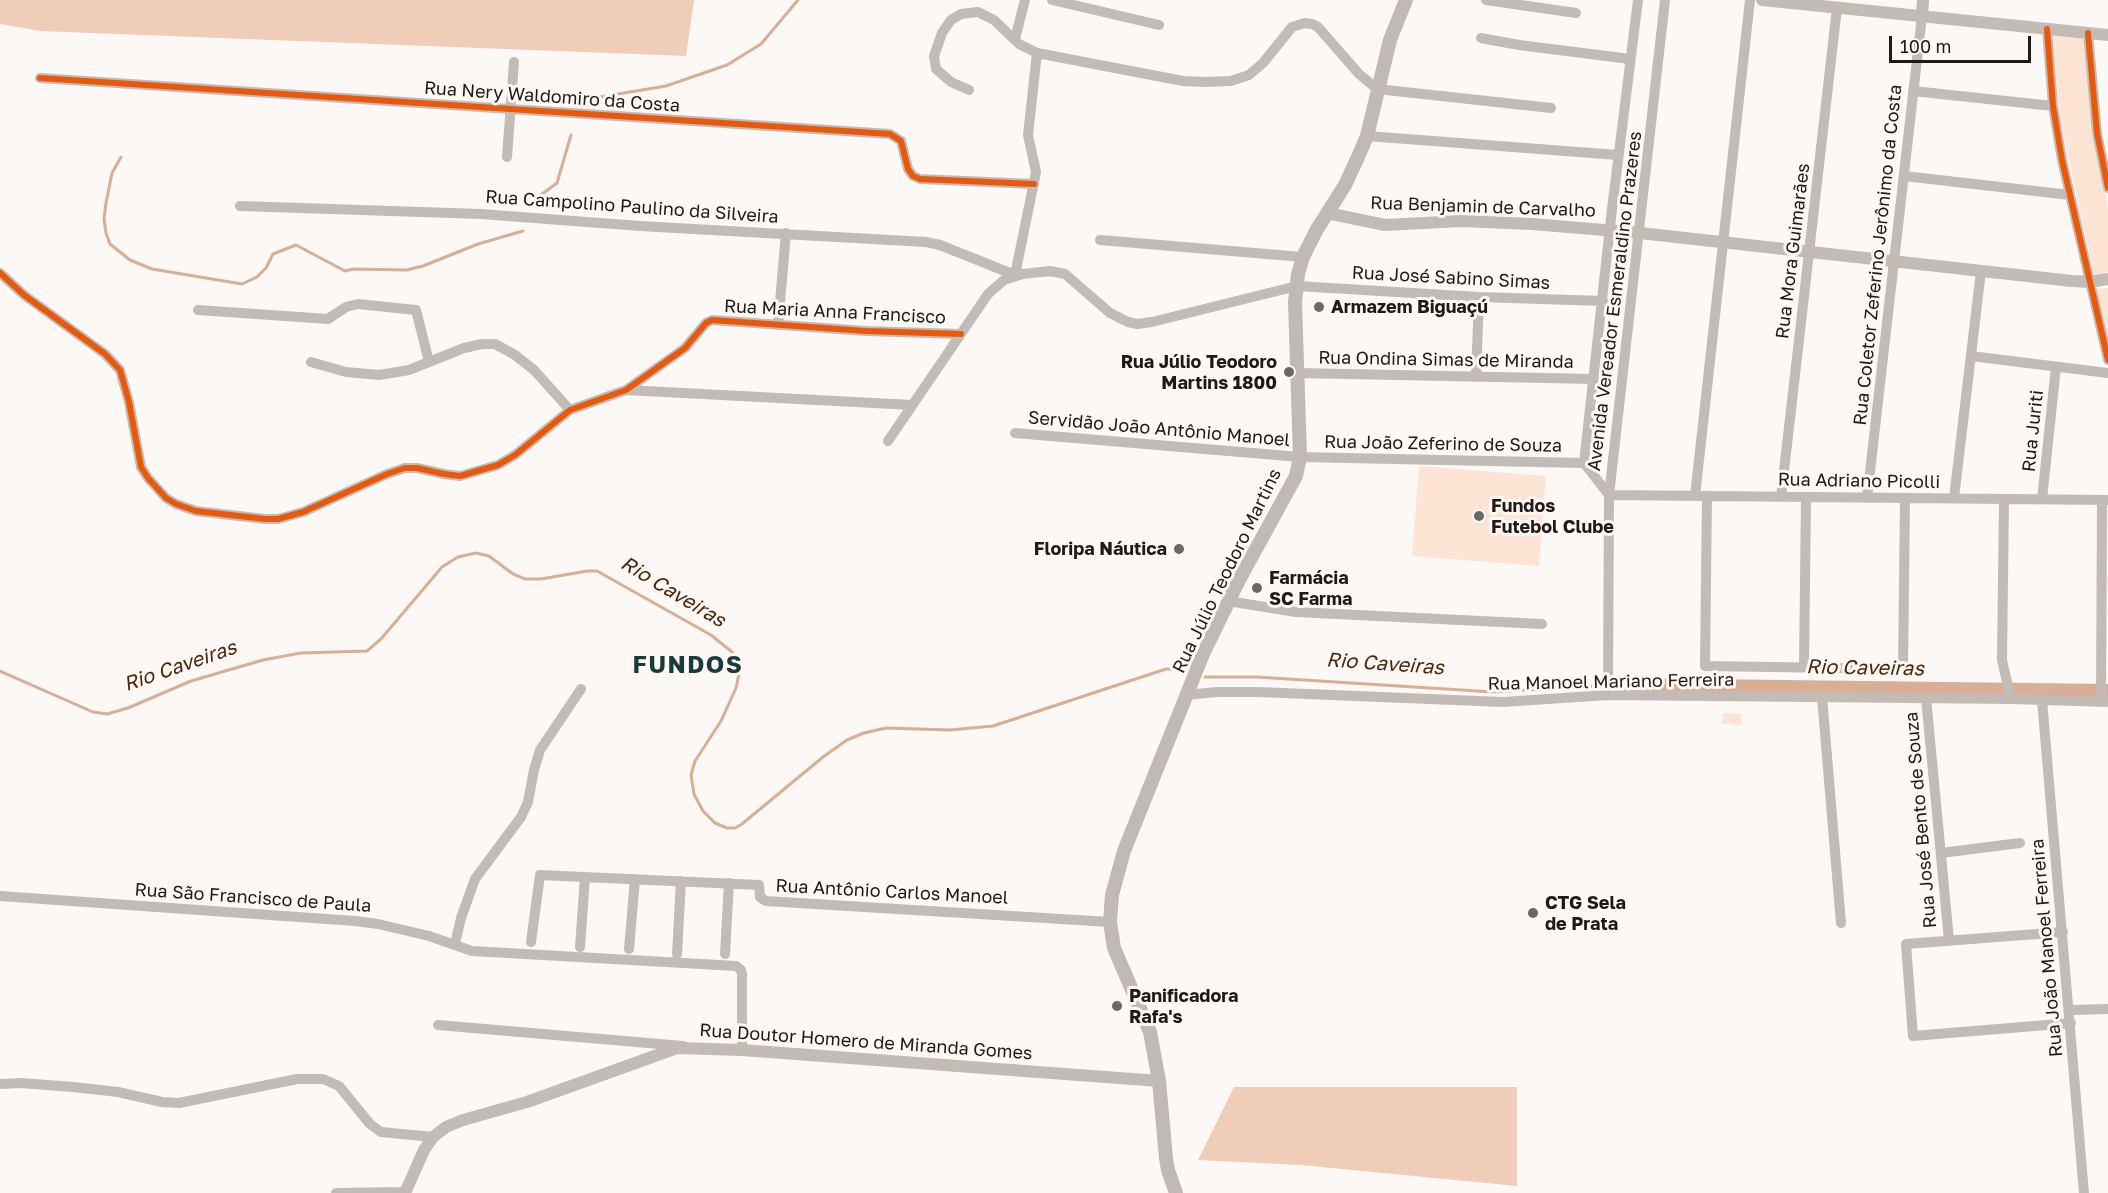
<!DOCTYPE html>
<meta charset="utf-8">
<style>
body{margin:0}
#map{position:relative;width:2108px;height:1193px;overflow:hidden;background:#fbf8f6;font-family:"Golos Text",sans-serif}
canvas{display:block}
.scale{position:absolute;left:1889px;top:36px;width:142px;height:27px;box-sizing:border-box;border:3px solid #1f1a17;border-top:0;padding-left:8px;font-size:18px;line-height:21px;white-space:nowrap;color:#1f1a17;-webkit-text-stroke:4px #fdf8f4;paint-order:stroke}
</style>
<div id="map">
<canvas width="2108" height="1193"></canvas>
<div class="scale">100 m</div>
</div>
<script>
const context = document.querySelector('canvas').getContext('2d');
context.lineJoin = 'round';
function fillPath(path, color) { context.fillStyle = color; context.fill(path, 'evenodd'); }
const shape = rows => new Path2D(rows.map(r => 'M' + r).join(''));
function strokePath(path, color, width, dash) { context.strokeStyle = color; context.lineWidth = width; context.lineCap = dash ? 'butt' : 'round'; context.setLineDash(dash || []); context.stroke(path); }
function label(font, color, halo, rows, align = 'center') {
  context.font = font + ' "Golos Text",sans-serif'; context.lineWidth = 6; context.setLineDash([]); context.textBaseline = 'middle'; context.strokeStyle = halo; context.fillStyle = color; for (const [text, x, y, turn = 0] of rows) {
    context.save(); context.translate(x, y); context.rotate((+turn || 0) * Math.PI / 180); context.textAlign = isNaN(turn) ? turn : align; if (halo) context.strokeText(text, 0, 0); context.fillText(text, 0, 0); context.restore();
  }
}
fillPath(shape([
 [2052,34,2084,36,2095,147,2108,206,2108,272,2094,276,2060,119],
 [2108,288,2108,339,2096,289],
 [1419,466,1546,476,1539,566,1412,556],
 [1723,713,1742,714,1741,725,1722,724]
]), '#fde4d4');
fillPath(shape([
 [0,0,694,0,686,56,40,31,0,24],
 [1234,1087,1517,1087,1517,1186,1301,1165,1198,1160]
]), '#efcdb9');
strokePath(shape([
 [584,106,600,97,666,86,727,65,761,44,798,0],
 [121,157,112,173,106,203,104,219,106,233,110,244,130,260,152,269,242,284,257,277,266,268,273,254,296,245,345,271,353,269,407,270,423,266,478,244,523,231],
 [526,206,557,183,571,135],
 [0,671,93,712,107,714,128,708,191,681,263,660,301,653,367,651,381,639,442,567,458,557,476,553,489,556,513,574,525,579,541,579,587,571,597,571,711,635,732,652,737,660,740,669,736,688,721,721,695,761,691,775,694,794,703,811,715,823,727,828,735,828,742,824,823,757,847,740,864,733,886,728,950,730,993,726,1166,669,1179,669],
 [1205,677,1257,677,1493,692,1599,686]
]), '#d8af96', 3);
strokePath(shape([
 [1621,686,2108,692]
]), '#d8af96', 16);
strokePath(shape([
 [1052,0,1159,25],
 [1486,0,1576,13],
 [2047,29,2053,106,2062,160,2108,360],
 [2088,33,2097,133,2108,188],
 [1481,38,1519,45,1630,59],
 [1015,39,1025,0],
 [40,78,890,134,901,141,908,169,913,176,920,179,1034,184],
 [969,90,951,82,936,69,934,56,942,33,951,20,961,14,978,12,994,20,1019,44,1037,53,1183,81,1205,82,1231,81,1249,75,1263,63,1292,27,1305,23,1312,24,1318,27,1359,74,1377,89,1551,108],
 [1913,91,2053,106],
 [1367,136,1618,155],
 [507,157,514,62],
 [1904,176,2070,195],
 [240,206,481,214,640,226,926,242,940,245,1015,275,1036,172,1028,135,1037,53],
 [1100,240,1303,257],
 [0,273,24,295,105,354,120,370,129,402,141,467,148,478,166,498,176,504,196,511,265,519,278,519,303,512,387,474,405,468,417,468,444,474,460,476,498,465,515,455,570,410,626,390,685,348,706,323,712,320,866,331,961,334],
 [198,310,328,319,346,307,358,304,416,310,429,362],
 [778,325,786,233],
 [1971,356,2108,373],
 [311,362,346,372,379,375,409,370,464,348,482,344,495,344,515,355,534,370,570,410],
 [1298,373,1594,379],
 [1476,377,1479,297],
 [626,390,912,405],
 [1015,433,1300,457,1584,463],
 [888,441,988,294,1004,280,1023,274,1050,271,1065,274,1110,313,1128,322,1137,324,1152,322,1297,286,1479,297,1603,301],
 [1609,495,1584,463,1612,209,1638,0],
 [1609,495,2108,500],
 [1695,496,1750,0],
 [1707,496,1705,666,1903,669,1905,498],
 [1781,497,1837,8],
 [1867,498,1922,16],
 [1954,498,1981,271],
 [2004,499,2002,660,2011,699],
 [2042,499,2056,367],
 [1228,601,1296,612,1542,624],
 [1804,667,1806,497],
 [1186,695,1217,692,1258,692,1503,702,1608,695,2011,699,2108,702],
 [1608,695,1609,495,1665,0],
 [1822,697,1841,923],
 [1926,698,1949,940],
 [2042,700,2084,1193],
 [2101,702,2102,500],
 [1941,853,2020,843],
 [0,896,355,921,378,924,429,936,472,951,736,966,741,970,742,974,742,1050],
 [2063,932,1906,944,1913,1036,2071,1023],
 [531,942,540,875,759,885,760,897,766,901,1110,922],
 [455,944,461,918,475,879,521,817,528,802,534,770,540,750,581,689],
 [580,947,585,877],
 [629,949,635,879],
 [677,954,681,881],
 [725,954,729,883],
 [2070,1010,2108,1009],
 [438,1025,683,1046],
 [0,1084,21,1083,73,1087,118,1092,162,1102,179,1103,297,1079,323,1079,339,1086,370,1124,381,1132,433,1137],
 [336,1193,406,1192]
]), '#c2bbb6', 10);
strokePath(shape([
 [1762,0,2108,35],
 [1922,16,1923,0],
 [1327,213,1385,225,1461,221,1532,224,1640,233,2072,281,2090,282,2108,279],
 [405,1193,424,1150,433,1137,446,1127,463,1120,527,1102,677,1048,742,1050,1159,1081]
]), '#c2bbb6', 12);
strokePath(shape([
 [1176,1193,1168,1170,1166,1158,1159,1081,1150,1032,1114,948,1110,922,1112,895,1124,851,1203,654,1239,580,1296,476,1300,457,1295,302,1298,274,1303,257,1316,231,1345,185,1358,157,1367,136,1390,40,1406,0]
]), '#c1b9b5', 14);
strokePath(shape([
 [2047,29,2053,106,2062,160,2108,360],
 [2088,33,2097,133,2108,188],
 [40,78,890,134,901,141,908,169,913,176,920,179,1034,184],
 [0,273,24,295,105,354,120,370,129,402,141,467,148,478,166,498,176,504,196,511,265,519,278,519,303,512,387,474,405,468,417,468,444,474,460,476,498,465,515,455,570,410,626,390,685,348,706,323,712,320,866,331,961,334]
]), '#e8590c', 6);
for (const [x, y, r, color] of [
 [1319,307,6,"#6c6865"],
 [1289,372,6,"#6c6865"],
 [1479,516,6,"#6c6865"],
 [1179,549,6,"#6c6865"],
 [1257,588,6,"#6c6865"],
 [1533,913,6,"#6c6865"],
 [1117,1006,6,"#6c6865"]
]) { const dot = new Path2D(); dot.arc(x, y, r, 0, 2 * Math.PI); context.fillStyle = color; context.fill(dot); strokePath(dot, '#fdf8f4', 2); }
label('18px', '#1f1a17', '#fdf8f4', [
 ["Rua Nery Waldomiro da Costa",552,97,4],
 ["Rua Campolino Paulino da Silveira",632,207,4],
 ["Rua Benjamin de Carvalho",1483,207,2],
 ["Rua Mora Guimarães",1793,251,-83],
 ["Rua Coletor Zeferino Jerônimo da Costa",1878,255,-84],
 ["Rua José Sabino Simas",1451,278,3],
 ["Avenida Vereador Esmeraldino Prazeres",1615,301,-83],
 ["Rua Maria Anna Francisco",835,312,3],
 ["Rua Ondina Simas de Miranda",1446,360,1],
 ["Servidão João Antônio Manoel",1159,429,5],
 ["Rua Juriti",2033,431,-84],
 ["Rua João Zeferino de Souza",1443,444,1],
 ["Rua Adriano Picolli",1859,481,1],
 ["Rua Júlio Teodoro Martins",1227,571,-64],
 ["Rua Manoel Mariano Ferreira",1611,682,-1],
 ["Rua José Bento de Souza",1921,820,-95],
 ["Rua Antônio Carlos Manoel",892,892,3],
 ["Rua São Francisco de Paula",253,898,4],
 ["Rua João Manoel Ferreira",2047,948,-95],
 ["Rua Doutor Homero de Miranda Gomes",866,1042,4]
]);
label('bold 18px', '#1f1a17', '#fdf8f4', [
 ["Armazem Biguaçú",1331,307],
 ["Rua Júlio Teodoro",1277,362,"right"],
 ["Martins 1800",1277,383,"right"],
 ["Fundos",1491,506],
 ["Futebol Clube",1491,527],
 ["Floripa Náutica",1167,549,"right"],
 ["Farmácia",1269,578],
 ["SC Farma",1269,599],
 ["CTG Sela",1545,903],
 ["de Prata",1545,924],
 ["Panificadora",1129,996],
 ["Rafa's",1129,1017]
], 'left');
label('italic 20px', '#4d270c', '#fdf8f4', [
 ["Rio Caveiras",673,592,31],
 ["Rio Caveiras",1385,664,4],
 ["Rio Caveiras",180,666,-19],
 ["Rio Caveiras",1865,668,1]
]);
context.letterSpacing = '1.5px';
label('bold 24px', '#193b39', '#fdf8f4', [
 ["FUNDOS",688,665]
]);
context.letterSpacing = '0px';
</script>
